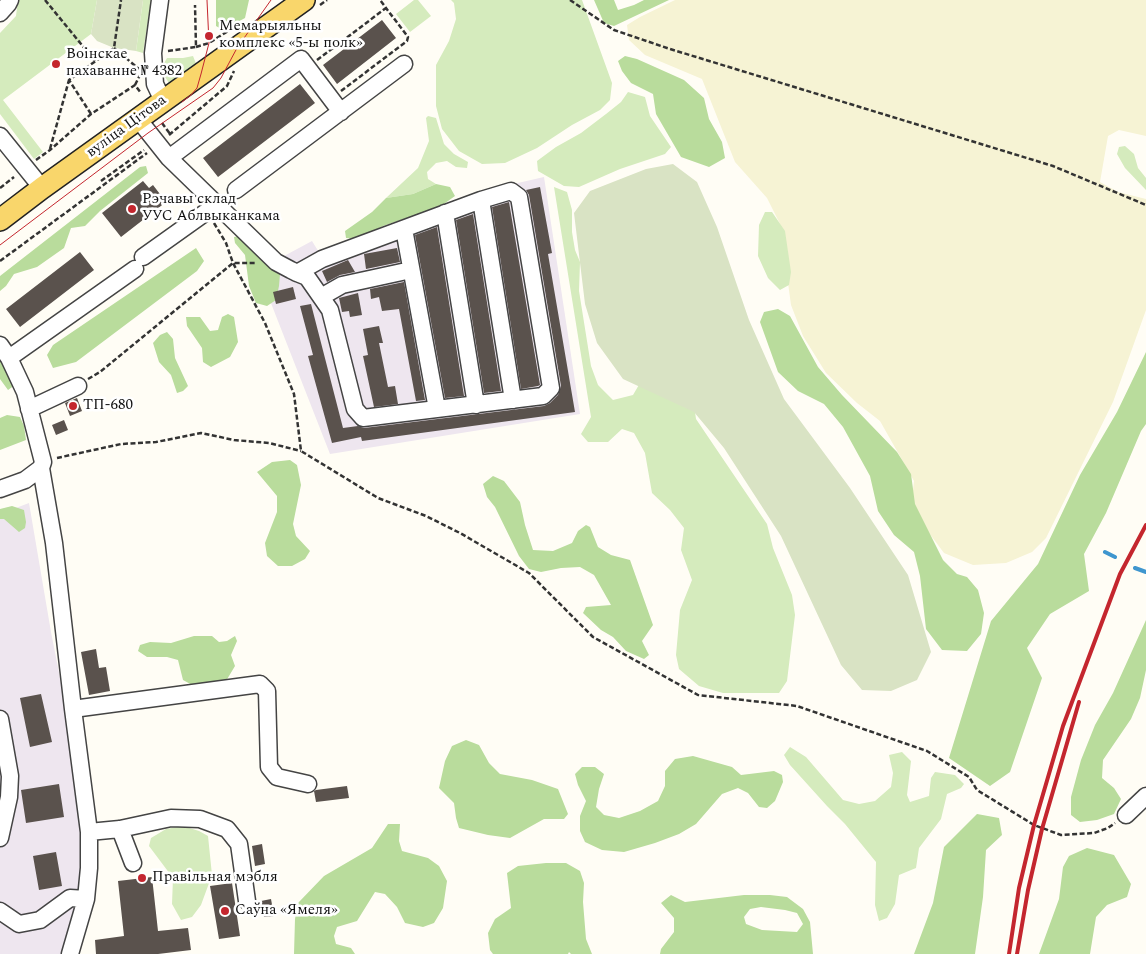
<!DOCTYPE html>
<meta charset="utf-8">
<style>
body{margin:0}
canvas{display:block;background:#fffdf5}
</style>
<canvas width="1146" height="954"></canvas>
<script>
const context = document.querySelector('canvas').getContext('2d');
context.lineJoin = 'round';
function fillPath(path, color) { context.fillStyle = color; context.fill(path, 'evenodd'); }
const shape = rows => new Path2D(rows.map(r => 'M' + r).join(''));
function strokePath(path, color, width, dash) { context.strokeStyle = color; context.lineWidth = width; context.lineCap = dash ? 'butt' : 'round'; context.setLineDash(dash || []); context.stroke(path); }
function label(font, color, halo, rows, align = 'center') {
  context.font = font + ' Spectral,serif'; context.lineWidth = 5; context.setLineDash([]); context.textBaseline = 'middle'; context.strokeStyle = halo; context.fillStyle = color; for (const [text, x, y, turn = 0] of rows) {
    context.save(); context.translate(x, y); context.rotate((+turn || 0) * Math.PI / 180); context.textAlign = isNaN(turn) ? turn : align; if (halo) context.strokeText(text, 0, 0); context.fillText(text, 0, 0); context.restore();
  }
}
fillPath(shape([
 [544,177,580,414,330,454,258,270,312,241,320,254,509,185],
 [29,503,51,632,75,754,88,869,66,954,0,954,0,514]
]), '#eee6ef');
fillPath(shape([
 [675,0,1146,0,1146,136,1119,130,1108,136,1100,182,1118,192,1146,199,1146,310,1113,402,1046,538,1032,552,1006,563,973,565,944,553,929,533,912,499,914,481,880,421,857,403,826,373,803,336,791,305,780,224,767,198,735,162,702,79,645,55,629,40,627,25,640,17]
]), '#f6f3d4');
fillPath(shape([
 [18,0,97,0,91,34,3,100,43,152,34,159,0,114,0,33,16,16],
 [143,0,151,0,143,53,136,51],
 [414,0,418,0,431,16,410,32,396,14],
 [451,0,582,0,612,83,610,100,600,110,572,125,537,148,505,163,482,164,459,151,442,129,436,106,436,65,449,41,456,19,454,3],
 [193,56,197,66,170,85,164,75,162,67,167,58,183,58],
 [628,92,645,97,650,116,671,147,665,154,620,169,579,187,564,186,538,171,537,161,556,147,581,133,606,114,621,102],
 [428,116,436,118,444,144,454,154,468,162,467,168,456,167,447,161,436,163,427,172,428,179,436,184,413,194,386,198,418,168,429,141,426,118],
 [1125,146,1134,154,1138,168,1146,178,1146,190,1125,168,1117,154,1119,147],
 [554,187,567,192,572,210,572,232,575,250,580,262,579,291,591,366,598,385,613,400,633,395,647,371,692,390,696,419,767,524,773,548,792,595,795,615,787,681,779,693,723,693,699,686,679,669,676,655,680,610,692,580,681,550,684,528,670,510,652,493,645,453,634,433,622,429,608,442,588,442,581,434,591,417],
 [765,212,772,212,785,231,791,272,789,285,780,290,768,278,758,256,759,225],
 [790,747,806,757,843,800,859,804,875,801,891,787,893,773,889,755,902,752,911,761,907,795,910,802,929,796,931,778,935,772,955,775,964,784,961,788,947,794,941,819,919,848,916,868,899,875,895,904,887,918,879,921,875,905,876,862,845,824,827,806,790,765,784,755],
 [183,826,199,831,208,836,212,875,201,905,192,917,181,920,172,904,173,878,149,846,151,838,166,829]
]), '#d5ebbd');
fillPath(shape([
 [216,0,249,0,245,18,223,30,216,26],
 [594,0,614,0,618,10,634,5,644,0,669,0,614,26,604,23],
 [625,56,637,59,684,80,704,98,709,119,722,142,725,158,709,167,681,157,656,114,653,94,631,83,622,71,618,61],
 [146,166,148,173,100,211,85,226,71,228,64,248,37,267,14,274,6,286,0,291,0,276,140,167],
 [436,184,450,187,455,196,441,206,383,226,357,239,346,238,345,231,372,212,386,198,413,194],
 [239,236,265,256,280,274,279,286,276,300,267,306,256,303,249,286,245,255,235,243,234,237],
 [196,248,204,261,197,271,76,362,53,368,47,355,53,345],
 [778,309,790,316,818,367,842,395,897,452,911,474,915,504,943,560,957,574,967,577,978,590,984,613,981,634,967,651,942,650,926,629,920,576,914,552,894,535,878,511,870,476,843,427,824,404,798,391,778,372,760,322,764,312],
 [228,314,234,317,238,342,230,357,211,367,203,362,202,348,187,326,186,317,200,317,210,331,218,330,222,317],
 [167,332,173,339,175,358,188,386,183,391,177,393,171,375,159,362,153,343,160,335],
 [0,351,15,385,8,390,0,379],
 [1146,352,1146,424,1141,431,1106,513,1084,554,1089,591,1050,614,1027,648,1042,678,1010,772,990,786,949,758,991,621,1038,564,1080,475,1117,412],
 [7,415,20,417,24,426,26,440,0,450,0,418],
 [290,460,297,465,301,485,293,524,296,536,310,551,305,559,292,566,278,566,267,556,265,543,277,512,277,496,257,472,272,462],
 [493,476,504,481,520,502,525,525,533,550,553,551,572,543,578,531,586,525,590,527,598,547,611,555,630,560,653,625,642,641,649,655,644,659,626,651,613,637,601,630,583,613,586,607,611,605,594,575,580,567,561,568,541,572,529,569,519,556,495,507,487,497,483,484],
 [12,506,24,510,26,522,25,528,19,532,4,519,0,519,0,509],
 [1146,620,1146,670,1140,698,1131,719,1103,760,1102,778,1114,788,1121,799,1114,814,1097,820,1080,822,1071,815,1071,797,1081,760,1095,725,1113,693],
 [194,636,212,636,219,642,227,641,235,636,237,641,231,655,235,666,226,681,194,686,183,680,178,660,167,657,147,657,138,651,140,645,150,642,171,643],
 [466,740,479,745,489,763,500,774,532,780,558,789,568,814,564,819,544,819,510,838,488,835,459,828,456,818,454,803,439,788,445,761,452,746],
 [693,756,732,767,741,775,774,771,782,775,783,782,775,801,767,808,759,807,748,793,738,788,722,794,696,824,679,834,655,843,624,852,602,850,585,842,580,831,580,816,586,801,578,785,575,774,582,767,595,767,604,774,599,789,596,807,604,815,619,818,640,811,658,801,665,786,665,771,675,759],
 [977,814,999,818,1002,835,986,850,983,897,975,954,914,954,933,903,944,847],
 [388,824,400,824,399,841,402,851,428,858,439,866,447,881,443,908,434,923,423,927,405,923,397,907,385,894,375,892,357,921,337,927,334,936,336,944,351,948,355,954,294,954,295,919,298,903,324,876,372,848],
 [1087,848,1114,855,1131,884,1127,897,1107,905,1096,917,1090,954,1039,954,1059,899,1063,867,1069,856],
 [546,863,566,863,580,871,584,883,583,902,586,939,592,954,571,954,569,952,568,954,493,954,490,950,488,933,495,919,511,908,507,873,518,866],
 [671,895,685,902,744,895,770,895,787,897,803,909,810,922,813,954,660,954,661,949,674,932,674,918,661,903],
 [761,907,785,910,797,913,803,924,797,932,762,930,746,924,744,917,750,909]
]), '#b9dc9c');
fillPath(shape([
 [97,0,143,0,136,51,114,48,97,41,91,34],
 [673,164,697,182,717,227,749,320,784,399,850,488,908,575,931,652,917,680,891,691,862,690,841,665,781,536,724,448,694,412,623,379,597,343,585,304,574,213,590,191,646,169]
]), '#d9e3c4');
strokePath(shape([
 [1105,552,1115,557],
 [1135,568,1146,572]
]), '#3f96cf', 4);
fillPath(shape([
 [382,20,396,38,337,84,323,65],
 [300,84,315,103,218,177,203,158],
 [143,181,149,188,153,185,166,202,121,237,102,213],
 [540,187,552,253,548,254,575,412,362,441,361,437,332,443,308,356,313,355,300,306,311,304,343,428,358,426,364,428,544,406,550,403,558,395,561,386,529,195,526,190],
 [509,202,540,385,538,386,521,389,492,207],
 [473,214,501,391,484,393,456,220],
 [437,227,464,396,445,398,415,235],
 [397,248,400,262,366,269,364,254],
 [80,252,94,270,20,327,6,309],
 [348,260,355,272,340,275,327,282,322,271],
 [404,282,425,400,416,401,399,309,382,311,379,297,371,299,370,289],
 [293,287,296,299,276,304,273,292],
 [358,293,362,315,350,317,349,311,342,312,339,298],
 [379,326,383,343,379,343,388,387,395,386,398,404,374,407,363,356,368,355,363,329],
 [77,398,82,411,70,416,65,403],
 [64,420,68,430,56,435,52,425],
 [96,649,99,668,106,667,110,691,89,695,81,652],
 [41,694,52,742,30,747,20,698],
 [59,784,64,817,26,823,21,790],
 [347,786,349,798,316,802,314,791,316,790],
 [262,844,265,864,255,866,252,846],
 [56,852,62,886,39,890,33,856],
 [152,877,158,931,188,928,191,950,158,954,96,954,95,940,124,936,118,881],
 [232,883,240,936,219,939,210,886],
 [271,899,274,916,264,917,261,901]
]), '#5a524d');
const minor = shape([
 [160,0,153,53,155,84,163,101],
 [0,13,8,4,10,0],
 [138,119,169,158,276,262,291,270,297,273,307,277,330,310,355,409,363,418,543,396,551,388,519,197,511,191,481,200,322,259,297,273],
 [0,136,42,188],
 [169,158,301,59,341,112],
 [236,190,404,64],
 [481,200,513,400],
 [445,213,476,405],
 [404,229,437,409],
 [143,257,216,205],
 [321,297,342,285,411,270],
 [0,345,9,358,25,392,43,462,41,468,25,480,0,489],
 [9,358,135,269],
 [29,409,78,386],
 [41,468,54,543,73,709,89,832,89,868,86,899,70,954],
 [73,709,260,684,267,691,269,767,277,777,308,784],
 [0,719,10,776,9,797,0,838],
 [1126,815,1146,796],
 [120,829,133,863],
 [89,832,120,829,171,818,200,819,227,829,239,844,247,901],
 [0,911,19,924,40,920,70,898,86,899]
]);
const major = shape([
 [0,220,42,188,304,0]
]);
strokePath(minor, '#444', 19);
strokePath(major, '#222', 24);
strokePath(shape([
 [45,0,95,61],
 [570,0,614,30,670,49,1053,166,1146,205],
 [320,5,327,0],
 [196,47,209,43,236,26],
 [114,48,139,69],
 [168,51,196,47,195,5],
 [317,60,386,8,380,0],
 [135,85,140,75],
 [341,91,407,41,408,37,386,8],
 [91,114,69,80,114,48,121,0],
 [162,123,170,134],
 [169,135,227,86,234,71],
 [50,149,69,80],
 [36,160,50,150,91,114,135,85,141,93],
 [101,181,144,150],
 [0,188,14,177],
 [214,223,226,243,233,263,265,323,294,394,301,451,378,498,426,516,460,533,529,573,593,637,698,695,797,706,927,751,969,777,977,790,1034,825,1061,835,1094,833,1108,828,1115,823],
 [0,261,147,153],
 [88,379,100,372,233,263,257,263],
 [57,458,121,444,156,442,201,433,234,440,269,443,301,451]
]), '#333', 2.5, [5, 2.5]);
strokePath(minor, '#fff', 16);
strokePath(major, '#f9d66b', 21);
strokePath(shape([
 [182,102,191,95,197,88,201,74,209,43,207,0],
 [0,245,148,133,213,88,221,78,237,48,271,0]
]), '#c4262e', 1);
strokePath(shape([
 [1009,954,1019,888,1034,825,1063,726,1120,574,1146,525],
 [1017,954,1028,890,1042,829,1079,702]
]), '#c4262e', 4);
for (const [x, y, r, color] of [
 [209,36,5,"#c4262e"],
 [56,64,5,"#c4262e"],
 [132,209,5,"#c4262e"],
 [73,406,5,"#c4262e"],
 [142,878,5,"#c4262e"],
 [225,911,5,"#c4262e"]
]) { const dot = new Path2D(); dot.arc(x, y, r, 0, 2 * Math.PI); context.fillStyle = color; context.fill(dot); strokePath(dot, '#fff', 2); }
label('15px', '#111', '#fff', [
 ["Мемарыяльны",219,27],
 ["комплекс «5-ы полк»",219,44],
 ["Воінскае",66,55],
 ["пахаванне № 4382",66,72],
 ["Рэчавы склад",142,200],
 ["УУС Аблвыканкама",142,217],
 ["ТП-680",83,406],
 ["Правільная мэбля",152,878],
 ["Саўна «Ямеля»",235,911]
], 'left');
label('15px', '#111', '#fff', [
 ["вуліца Цітова",127,127,-36]
]);
</script>
